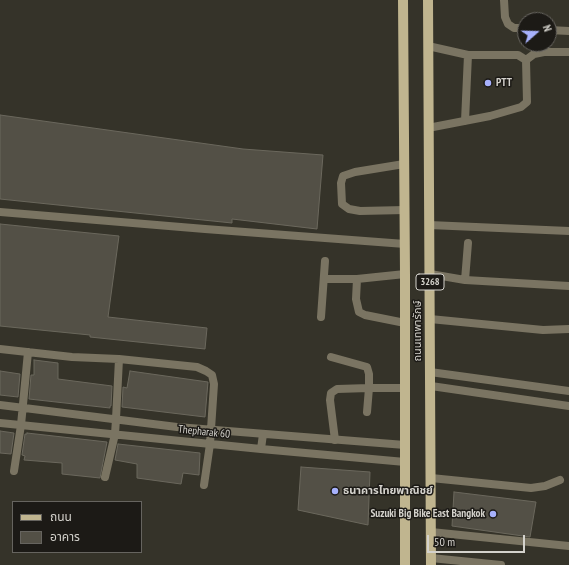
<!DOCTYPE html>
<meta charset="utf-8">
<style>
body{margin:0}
#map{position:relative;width:569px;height:565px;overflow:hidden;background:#353329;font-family:"PT Sans Narrow","Noto Sans Thai",sans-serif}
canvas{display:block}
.legend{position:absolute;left:12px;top:501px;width:130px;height:52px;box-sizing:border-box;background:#1c1a16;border:1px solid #66645f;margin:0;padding:5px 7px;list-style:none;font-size:12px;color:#d4d2cc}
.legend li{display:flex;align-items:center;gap:8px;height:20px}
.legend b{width:20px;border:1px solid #66645f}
.north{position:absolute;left:517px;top:12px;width:40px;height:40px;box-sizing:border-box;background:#1c1a16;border:1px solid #66645f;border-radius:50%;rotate:70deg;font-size:11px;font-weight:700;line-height:16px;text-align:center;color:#d4d2cc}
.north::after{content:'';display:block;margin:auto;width:14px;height:18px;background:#a7b1fc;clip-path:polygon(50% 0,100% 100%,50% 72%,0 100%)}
.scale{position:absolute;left:427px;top:535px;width:98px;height:18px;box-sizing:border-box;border:2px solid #d4d2cc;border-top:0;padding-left:5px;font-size:12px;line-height:14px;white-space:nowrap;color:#d4d2cc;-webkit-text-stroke:3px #1c1a16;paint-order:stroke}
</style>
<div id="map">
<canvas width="569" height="565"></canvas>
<ul class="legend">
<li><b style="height:5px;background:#c0b58f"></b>ถนน</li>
<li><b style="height:11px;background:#535046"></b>อาคาร</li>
</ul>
<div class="north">N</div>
<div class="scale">50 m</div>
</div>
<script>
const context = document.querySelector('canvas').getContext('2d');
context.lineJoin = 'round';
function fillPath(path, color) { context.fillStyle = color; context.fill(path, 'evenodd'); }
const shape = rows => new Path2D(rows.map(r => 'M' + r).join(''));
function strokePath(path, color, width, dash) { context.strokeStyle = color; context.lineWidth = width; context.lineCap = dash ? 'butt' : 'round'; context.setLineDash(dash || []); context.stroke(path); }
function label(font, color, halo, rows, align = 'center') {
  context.font = font + ' "PT Sans Narrow","Noto Sans Thai",sans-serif'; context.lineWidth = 3; context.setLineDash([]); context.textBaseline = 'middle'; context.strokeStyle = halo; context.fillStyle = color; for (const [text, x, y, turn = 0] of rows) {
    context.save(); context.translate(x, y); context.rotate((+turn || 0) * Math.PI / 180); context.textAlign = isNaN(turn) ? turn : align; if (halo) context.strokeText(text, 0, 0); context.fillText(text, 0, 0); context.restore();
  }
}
const building = shape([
 [0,115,243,149,323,155,317,229,232,219,232,223,0,199,0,115],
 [0,224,119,236,108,317,207,328,205,349,90,337,90,335,0,326,0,224],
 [34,360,58,363,58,379,112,386,111,406,110,406,110,408,29,399,31,375,34,375,34,360],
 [0,371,20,374,18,397,0,395,0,371],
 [130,371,208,382,205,417,122,407,123,387,127,388,130,371],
 [0,431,14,433,11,454,0,453,0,431],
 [27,433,107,442,100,478,62,474,62,463,24,460,25,456,22,455,25,434,27,434,27,433],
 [118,444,200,453,199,475,183,473,181,484,137,478,137,464,115,460,118,444],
 [301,467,370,472,368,525,298,510,301,467],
 [454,492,536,502,530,537,452,526,454,492]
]);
fillPath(building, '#535046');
strokePath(building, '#6b685d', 1);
strokePath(shape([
 [504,0,505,17,508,24,514,28,525,28],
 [549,30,569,31],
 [428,46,468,55,518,55,526,60,527,102,521,107,490,116,428,128],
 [526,60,534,54,544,52,569,52],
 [465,121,468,55],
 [404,164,355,172,343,176,341,183,342,204,349,209,360,211,405,210],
 [0,212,205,229,405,244],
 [429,225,569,231],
 [430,274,465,280,468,243],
 [324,279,357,279],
 [465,280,569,286],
 [321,317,325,261],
 [430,319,543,330,569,329],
 [405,323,365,315,359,312,356,299,357,279,405,274],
 [331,357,367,367,369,374,369,388,405,388],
 [430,372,569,391],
 [431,386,569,406],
 [335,440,330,400,331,393,337,389,369,388,367,412],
 [431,478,531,488,545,486,560,480],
 [431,558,501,565]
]), '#7a7462', 8);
strokePath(shape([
 [0,349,72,357,119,359,197,367,206,371,212,375,214,384,210,444,204,485],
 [0,405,177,427,405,445],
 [0,423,261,449,405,462],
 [261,449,263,434],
 [14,471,21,425,28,352],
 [105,477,115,434,116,419,119,359],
 [431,532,569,546]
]), '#7a7462', 8);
strokePath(shape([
 [403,0,405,274,405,565],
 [428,0,431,565]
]), '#c0b58f', 10);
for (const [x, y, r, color] of [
 [488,83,4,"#a7b1fc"],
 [335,491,4,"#a7b1fc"],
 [493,514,4,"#a7b1fc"]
]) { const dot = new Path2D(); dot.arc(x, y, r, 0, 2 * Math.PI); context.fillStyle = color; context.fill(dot); strokePath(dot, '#1c1a16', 1.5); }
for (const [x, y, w] of [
 [430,282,28]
]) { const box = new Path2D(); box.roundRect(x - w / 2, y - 8, w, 16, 3); context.fillStyle = '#1c1a16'; context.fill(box); strokePath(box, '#d4d2cc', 1); }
label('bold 10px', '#d4d2cc', null, [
 ["3268",430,282]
]);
label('bold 11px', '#d4d2cc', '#1c1a16', [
 ["PTT",496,83],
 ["ธนาคารไทยพาณิชย์",343,491],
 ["Suzuki Big Bike East Bangkok",485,514,"right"]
], 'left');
label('11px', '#d4d2cc', '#1c1a16', [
 ["ถนนเทพารักษ์",418,331,-90],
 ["Thepharak 60",204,432,6]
]);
</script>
